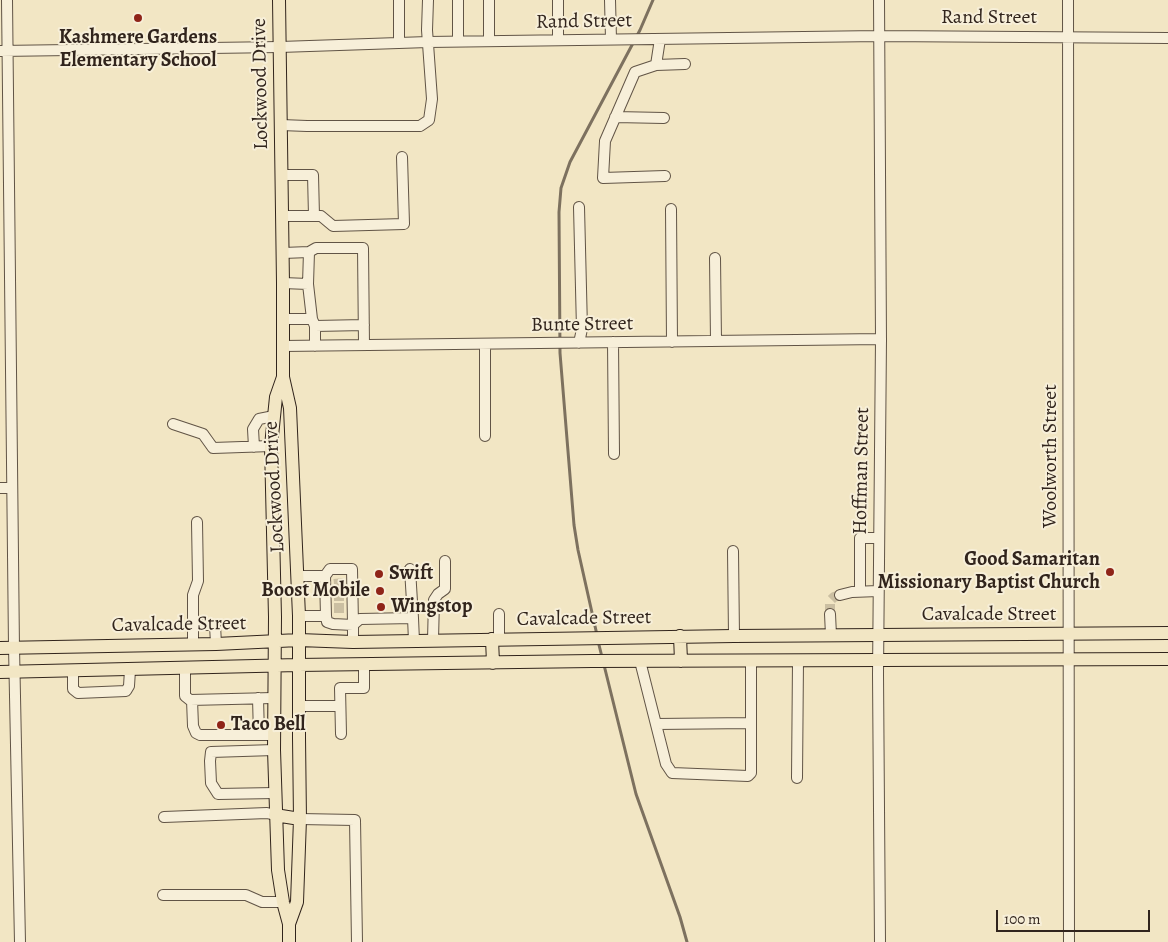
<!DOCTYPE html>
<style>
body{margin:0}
#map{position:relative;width:1168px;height:942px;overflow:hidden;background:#f2e6c4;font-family:Alegreya,serif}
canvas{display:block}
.scale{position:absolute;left:996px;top:910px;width:154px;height:22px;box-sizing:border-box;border:2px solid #31241c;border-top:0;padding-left:6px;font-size:15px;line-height:18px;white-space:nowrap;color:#31241c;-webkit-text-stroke:4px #f7efd9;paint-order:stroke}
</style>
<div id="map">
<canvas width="1168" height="942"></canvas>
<div class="scale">100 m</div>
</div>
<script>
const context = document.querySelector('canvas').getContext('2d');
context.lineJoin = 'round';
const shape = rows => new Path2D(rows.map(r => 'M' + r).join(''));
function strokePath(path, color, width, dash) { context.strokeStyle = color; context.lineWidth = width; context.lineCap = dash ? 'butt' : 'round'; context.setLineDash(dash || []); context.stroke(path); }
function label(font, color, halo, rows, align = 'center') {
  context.font = font + ' Alegreya,serif'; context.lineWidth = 4; context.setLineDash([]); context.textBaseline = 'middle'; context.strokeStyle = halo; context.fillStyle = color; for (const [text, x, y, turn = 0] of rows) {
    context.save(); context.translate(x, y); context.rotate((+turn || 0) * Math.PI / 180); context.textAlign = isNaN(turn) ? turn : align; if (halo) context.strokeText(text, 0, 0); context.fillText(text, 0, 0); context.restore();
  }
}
strokePath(shape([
 [597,635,578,550,574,525,560,353,559,212,561,188,570,162,640,30,653,0],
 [598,641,602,657],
 [604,665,636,794,680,917,687,942]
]), '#7d715f', 3);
strokePath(shape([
 [334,584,344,583],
 [334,596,344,596],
 [334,608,345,608],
 [830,614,830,601,834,597,840,595]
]), '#cbbfa2', 10, [10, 5]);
const minor = shape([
 [7,0,14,647,20,942],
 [399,0,399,43],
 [458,0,458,41],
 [489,0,489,41],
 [558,0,558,40],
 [610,0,611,39],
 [879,0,881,339,878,674,880,942],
 [1068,0,1069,942],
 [660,39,656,65,635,72,605,141,603,178,665,176],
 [0,51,280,47,428,42,879,36,1168,38],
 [656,65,685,64],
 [615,117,664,118],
 [281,125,307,126,420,126,429,120,432,99,427,30,428,0],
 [281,175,313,175,314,216],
 [671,209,672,342],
 [282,216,321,216,333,226,404,224,402,157],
 [309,252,308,284,312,319,315,326,315,346],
 [283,253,309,252,316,248,363,248,364,345],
 [715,258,716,341],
 [283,283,308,284],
 [283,319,312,319],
 [315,326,364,325],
 [613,342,614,454],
 [579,343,582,329,579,207],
 [485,344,485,436],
 [283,346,881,339],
 [173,424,203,434,213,448,271,446],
 [254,447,253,429,259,419,274,416],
 [0,488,12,488],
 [733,551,734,636],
 [410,569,413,618],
 [298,576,325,576,326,616,299,616],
 [325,576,330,569,352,569,353,625,333,624,327,622,326,616],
 [860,591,860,538,879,538],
 [840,595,852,592,878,591],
 [830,614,831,635],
 [193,625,215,625,216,644],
 [499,639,499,614],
 [433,640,434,600,438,594,445,589,445,561],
 [353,642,353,625,360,619,413,618,414,641],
 [193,644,193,595,198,581,197,522],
 [640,661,666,764,672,773,748,776,751,773,751,661],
 [185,669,185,696,190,700,273,698],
 [73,671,73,689,78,693,126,691,129,686,130,670],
 [258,698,259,735],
 [192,700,193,726,196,733,200,735,275,735],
 [298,706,340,706],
 [656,724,751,723],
 [341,734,340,688,364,688,364,665],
 [274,750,211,752,210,761,211,783,218,794,275,793],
 [797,778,798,661],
 [164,817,267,813,275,815],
 [300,819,355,820,357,942],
 [163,895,246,895,262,902,283,902]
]);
const major = shape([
 [279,0,283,283,283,377,290,408,299,616,299,738,300,819,297,902,289,924],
 [283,377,276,397,271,446,275,617,274,750,278,870,283,902,289,924,289,942],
 [680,636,681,661],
 [492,639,493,663],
 [0,648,216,644,299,640,353,642,734,636,1168,633],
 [0,672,298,665,592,661,1168,659],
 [275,815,300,819]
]);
strokePath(minor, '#615446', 12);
strokePath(major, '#31241c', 14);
strokePath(minor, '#f7efd9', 10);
strokePath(major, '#f2e6c4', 12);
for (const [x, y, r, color] of [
 [138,18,5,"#8f2418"],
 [1110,572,5,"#8f2418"],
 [379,574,5,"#8f2418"],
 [380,591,5,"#8f2418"],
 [381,607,5,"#8f2418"],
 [221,725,5,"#8f2418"]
]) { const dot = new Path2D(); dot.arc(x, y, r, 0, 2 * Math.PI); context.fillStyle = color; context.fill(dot); strokePath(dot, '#f7efd9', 2); }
label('20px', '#31241c', '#f7efd9', [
 ["Rand Street",989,18],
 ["Rand Street",584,22,-1],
 ["Lockwood Drive",261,84,-91],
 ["Bunte Street",582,325,-1],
 ["Woolworth Street",1051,456,-90],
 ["Hoffman Street",862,471,-89],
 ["Lockwood Drive",275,487,-93],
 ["Cavalcade Street",989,615],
 ["Cavalcade Street",584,619,-1],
 ["Cavalcade Street",179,625,-1]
]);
label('bold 20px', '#31241c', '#f7efd9', [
 ["Kashmere Gardens",138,38,"center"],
 ["Elementary School",138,61,"center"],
 ["Good Samaritan",1100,560,"right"],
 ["Missionary Baptist Church",1100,583,"right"],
 ["Swift",389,574],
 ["Boost Mobile",370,591,"right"],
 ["Wingstop",391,607],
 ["Taco Bell",231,725]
], 'left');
</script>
